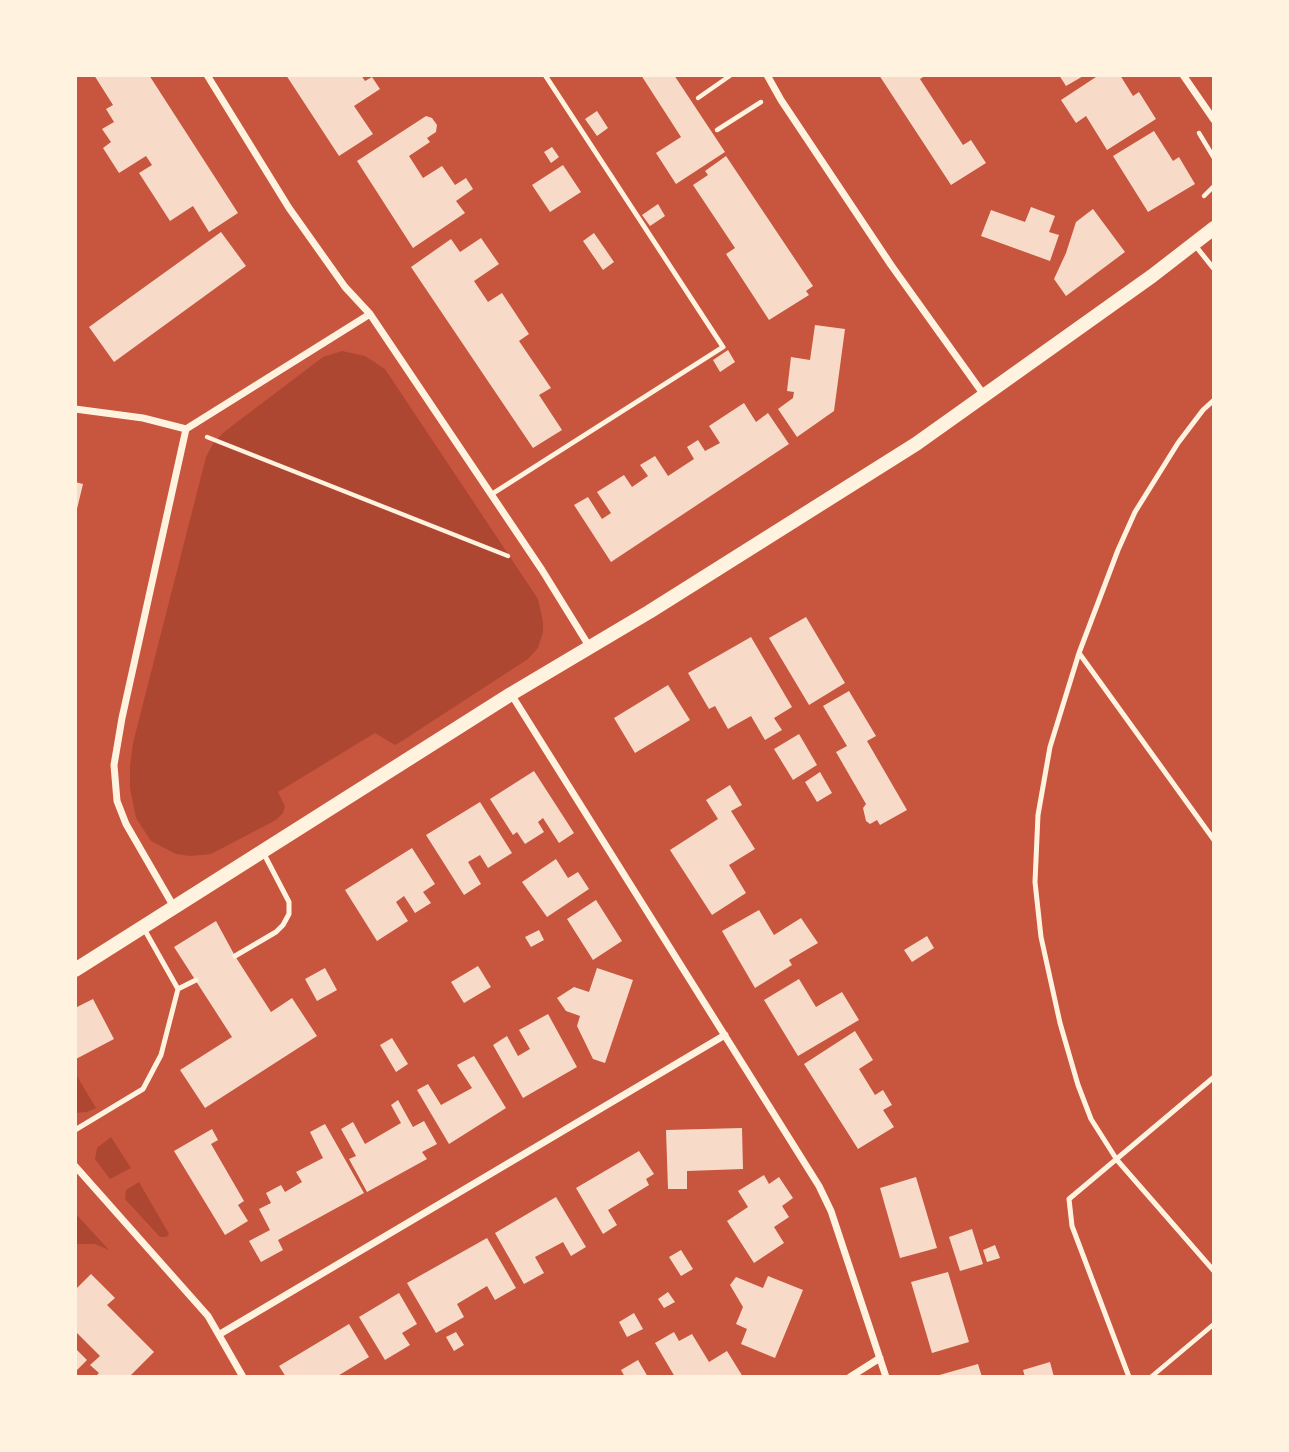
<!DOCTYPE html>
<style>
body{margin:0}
#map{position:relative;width:1289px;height:1452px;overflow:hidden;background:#c8553d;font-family:"Space Grotesk",sans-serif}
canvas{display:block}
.frame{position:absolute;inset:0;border:77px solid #fff3e0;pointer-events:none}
</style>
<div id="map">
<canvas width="1289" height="1452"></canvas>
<div class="frame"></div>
</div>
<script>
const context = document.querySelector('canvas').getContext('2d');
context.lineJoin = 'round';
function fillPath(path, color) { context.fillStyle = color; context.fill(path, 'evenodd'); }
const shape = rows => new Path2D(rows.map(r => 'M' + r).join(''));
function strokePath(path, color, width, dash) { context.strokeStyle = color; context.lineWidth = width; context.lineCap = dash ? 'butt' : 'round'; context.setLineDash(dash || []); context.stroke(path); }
fillPath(shape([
 [342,351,365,356,385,369,538,599,543,622,543,632,538,648,528,659,402,741,395,745,375,733,278,792,285,806,283,813,276,820,211,854,190,856,176,854,151,841,136,818,130,788,130,766,133,743,206,457,214,442,224,432,323,357],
 [75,1073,96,1108,87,1112,75,1113],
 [111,1137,131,1168,110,1179,95,1159,97,1148],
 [139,1182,169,1234,166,1237,160,1237,125,1199,126,1190],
 [75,1213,109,1250,95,1244,75,1244]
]), '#ae4732');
fillPath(shape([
 [94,75,149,75,238,213,209,232,193,206,170,221,139,173,152,165,146,156,119,173,103,148,111,142,102,129,114,122,106,109,113,105],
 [286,75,361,75,365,81,372,77,380,89,354,106,373,134,339,156],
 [641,75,674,75,725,152,676,184,656,153,681,137],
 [879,75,926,75,920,79,963,145,971,140,986,163,951,185],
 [1059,75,1085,75,1066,86],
 [1099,75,1120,75,1133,96,1139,92,1156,119,1107,150,1086,116,1076,123,1061,100],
 [597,111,608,128,597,136,585,119],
 [426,116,432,118,437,125,436,132,427,138,430,142,409,156,423,178,442,166,455,185,466,178,473,189,456,201,465,213,413,248,357,161],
 [1154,131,1173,161,1179,157,1195,184,1148,212,1113,156],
 [552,147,559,157,551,163,544,152],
 [726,156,813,286,806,291,809,295,769,320,726,254,735,248,693,185,708,175,705,171],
 [563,165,581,192,550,212,532,185],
 [658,204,665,216,650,226,642,215],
 [1031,207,1055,216,1049,232,1059,235,1050,261,981,236,991,210,1025,222],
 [1093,209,1125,252,1066,296,1054,279,1066,253,1076,222],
 [221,232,246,266,114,362,89,327],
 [594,233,614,262,603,270,583,241],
 [481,238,499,264,474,281,488,302,502,293,529,334,519,341,551,388,539,395,562,430,533,448,411,267,451,239,460,252],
 [815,325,845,329,834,411,797,437,778,409,793,398,794,392,787,391,791,357,810,360],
 [728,350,735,362,720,372,713,360],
 [744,403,756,422,768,413,789,444,611,562,574,505,588,497,602,519,611,513,597,492,624,475,632,487,648,476,640,465,655,456,668,476,694,459,687,447,698,440,705,451,720,443,709,426],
 [75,482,83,484,76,513,75,513],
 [806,617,845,683,809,705,769,638],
 [751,637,792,707,774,718,782,730,765,740,751,716,728,729,715,706,709,709,688,673],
 [668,685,690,720,635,753,614,718],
 [849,691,876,736,867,741,907,810,880,825,877,820,870,824,866,821,863,808,866,804,836,752,847,746,823,706],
 [799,734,817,765,793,780,774,749],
 [534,771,574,833,559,843,543,818,538,822,544,832,525,844,517,832,513,835,490,799],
 [820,772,832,793,817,802,805,782],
 [730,785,742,805,731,811,755,849,729,865,746,893,712,915,670,850,718,819,706,800],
 [480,802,512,853,488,868,480,855,468,862,481,884,464,895,426,835],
 [412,848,435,884,423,892,431,903,415,913,404,896,396,902,408,921,377,941,345,890],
 [556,859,568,878,578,872,589,889,547,917,522,882],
 [596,900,622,941,593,960,567,919],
 [759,910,774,935,801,918,818,943,789,960,792,965,755,988,722,931],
 [216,921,235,956,271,1012,292,998,317,1036,205,1108,180,1070,232,1037,174,947],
 [539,930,544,940,531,947,525,937],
 [927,936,934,948,912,962,904,950],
 [478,966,491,987,464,1003,451,982],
 [325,968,337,990,317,1001,305,979],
 [597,968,633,980,605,1063,593,1059,577,1026,580,1016,566,1011,557,998,574,987,589,992],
 [799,979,816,1007,842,992,859,1020,798,1056,764,1000],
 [93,999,114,1039,76,1059,75,1008],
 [548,1014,577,1067,523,1098,493,1045,507,1036,518,1056,530,1049,519,1030],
 [855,1031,873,1060,859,1069,875,1095,883,1090,892,1105,883,1110,894,1127,858,1149,804,1064],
 [392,1038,408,1064,396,1072,380,1045],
 [474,1056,506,1108,449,1144,417,1090,428,1084,441,1105,472,1088,457,1065],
 [398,1100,413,1127,424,1121,437,1144,422,1152,427,1159,367,1192,349,1159,356,1156,341,1129,353,1122,365,1144,401,1123,391,1105],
 [325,1124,364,1193,278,1240,283,1250,261,1262,249,1241,270,1230,259,1209,271,1203,266,1193,281,1185,285,1192,302,1182,296,1172,323,1158,310,1132],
 [742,1128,743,1169,687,1171,687,1189,668,1189,666,1130],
 [212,1129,218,1140,211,1144,244,1201,238,1205,248,1221,225,1235,174,1151],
 [639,1151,654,1174,646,1179,649,1185,608,1210,617,1225,603,1234,576,1188],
 [764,1175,769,1184,779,1177,793,1198,782,1206,789,1217,774,1227,784,1243,754,1263,727,1221,748,1207,738,1191],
 [916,1177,937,1248,900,1258,880,1188],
 [556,1197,586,1247,571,1256,563,1242,535,1257,544,1273,524,1284,495,1233],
 [972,1229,983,1264,960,1271,949,1237],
 [487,1238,516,1288,495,1300,487,1286,457,1304,464,1317,436,1333,407,1283],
 [995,1245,1000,1258,987,1262,983,1250],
 [681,1250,693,1269,681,1276,669,1257],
 [948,1272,969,1342,932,1353,911,1282],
 [91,1274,115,1298,107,1305,154,1352,129,1377,95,1377,99,1373,90,1365,100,1356,75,1331,75,1290],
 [768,1276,803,1290,775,1358,741,1344,747,1329,736,1324,743,1307,730,1285,736,1277,763,1288],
 [668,1292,675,1302,664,1308,658,1299],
 [399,1293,417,1324,402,1333,410,1345,385,1360,359,1317],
 [634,1313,643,1329,627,1337,619,1322],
 [349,1324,369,1357,336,1377,286,1377,279,1366],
 [456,1332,464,1345,454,1351,446,1337],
 [674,1332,679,1341,692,1334,709,1362,727,1351,743,1377,675,1377,655,1343],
 [75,1348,87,1360,75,1372],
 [638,1360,648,1377,625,1377,621,1370],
 [1050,1362,1054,1377,1025,1377,1023,1370],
 [978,1364,982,1377,937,1377,936,1376]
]), '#f7dbc8');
strokePath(shape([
 [698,98,731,75],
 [717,130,761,102],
 [1199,133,1214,158],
 [1204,196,1214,186],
 [207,437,508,556],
 [1151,1377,1214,1324]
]), '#fff3e0', 4.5);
strokePath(shape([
 [1194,244,1214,269],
 [1214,400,1203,410,1178,443,1135,512,1118,550,1079,653,1214,840],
 [492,494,723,347,545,75],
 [1079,653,1050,747,1038,815,1035,882,1041,937,1060,1023,1078,1085,1091,1119,1117,1160,1214,1271],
 [143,927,178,989,196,980],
 [235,956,276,932,283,925,289,914,289,902,264,854],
 [75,1130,143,1089,161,1055,178,989],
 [1129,1377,1072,1226,1069,1199,1214,1077]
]), '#fff3e0', 5);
strokePath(shape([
 [207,75,289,208,345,287,370,314,542,570,589,646],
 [767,75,781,100,891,265,984,395],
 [1183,75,1214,120],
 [75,409,143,418,186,429,122,718,114,765,117,801,126,824,174,907],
 [186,429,370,314],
 [511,694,819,1186,831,1211,886,1377],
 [75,1166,208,1316,243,1377],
 [220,1334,725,1035],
 [850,1377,880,1358]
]), '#fff3e0', 7);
strokePath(shape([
 [75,970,511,694,649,612,916,444,1152,276,1214,228]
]), '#fff3e0', 14);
</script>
